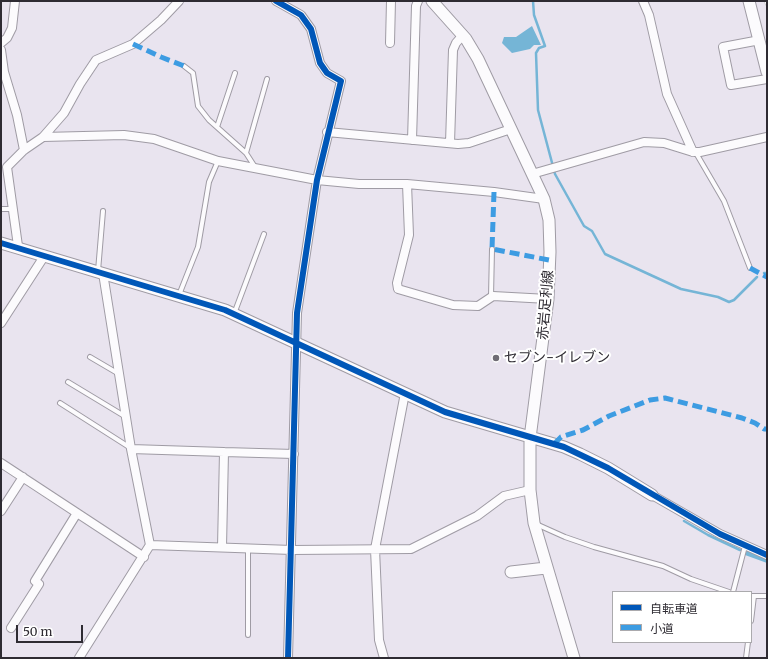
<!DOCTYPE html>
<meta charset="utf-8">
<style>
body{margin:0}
#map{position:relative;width:768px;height:659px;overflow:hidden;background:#e9e4ef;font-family:Merriweather,"Noto Sans JP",serif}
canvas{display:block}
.frame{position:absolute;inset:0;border:2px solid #2e2b32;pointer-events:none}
.legend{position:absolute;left:612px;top:591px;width:140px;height:52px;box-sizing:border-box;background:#fff;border:1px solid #abaaad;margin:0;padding:5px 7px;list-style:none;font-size:12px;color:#2e2b32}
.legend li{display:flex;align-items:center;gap:8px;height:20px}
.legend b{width:20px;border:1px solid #abaaad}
.scale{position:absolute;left:16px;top:625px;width:67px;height:18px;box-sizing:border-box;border:2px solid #2e2b32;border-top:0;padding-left:5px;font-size:12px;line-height:14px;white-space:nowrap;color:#2e2b32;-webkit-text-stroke:3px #fff;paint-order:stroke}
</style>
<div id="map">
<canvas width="768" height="659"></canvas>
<div class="frame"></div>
<ul class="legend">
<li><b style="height:5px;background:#0057b8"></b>自転車道</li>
<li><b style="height:5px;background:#3d9ce2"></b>小道</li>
</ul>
<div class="scale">50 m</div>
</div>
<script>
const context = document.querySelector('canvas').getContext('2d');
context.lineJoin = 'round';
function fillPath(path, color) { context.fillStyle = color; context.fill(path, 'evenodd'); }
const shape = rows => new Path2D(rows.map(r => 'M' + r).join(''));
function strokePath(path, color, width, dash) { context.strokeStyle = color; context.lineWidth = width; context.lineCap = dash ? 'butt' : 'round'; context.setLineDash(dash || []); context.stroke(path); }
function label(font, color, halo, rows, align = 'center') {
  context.font = font + ' Merriweather,"Noto Sans JP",serif'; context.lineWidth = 4; context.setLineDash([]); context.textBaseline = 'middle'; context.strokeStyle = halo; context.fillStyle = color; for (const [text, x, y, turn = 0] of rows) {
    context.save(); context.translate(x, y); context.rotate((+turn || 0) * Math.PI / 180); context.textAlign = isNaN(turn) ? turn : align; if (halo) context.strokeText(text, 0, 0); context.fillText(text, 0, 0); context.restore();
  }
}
fillPath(shape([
 [532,26,541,45,534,45,530,49,512,53,502,43,504,37,516,37],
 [747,550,767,556,767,563,745,555]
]), '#75b5d6');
strokePath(shape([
 [533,1,534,15,545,46,539,48,536,53,538,110,555,174,584,226,592,231,605,254,681,289,718,297,729,302,734,300,757,277],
 [764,273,767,273],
 [684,521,708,535,740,550]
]), '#75b5d6', 2.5);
const lane = shape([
 [184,66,193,73,198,106,209,120,246,153,255,167],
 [217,127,235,73],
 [246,153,267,79],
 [696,153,724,201,750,268],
 [1,209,13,209],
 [98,271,103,211],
 [179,295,198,247,209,182,218,161],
 [491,297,492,249],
 [234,314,264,234],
 [90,357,119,374],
 [68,382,126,417],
 [60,403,129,447],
 [536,524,565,537,594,547,663,566,691,579,729,592],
 [248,548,248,635],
 [733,592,745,546],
 [751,596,767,596],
 [751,621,754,596],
 [746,658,748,642]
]);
const street = shape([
 [276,1,301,15,311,29,320,63,327,73,341,81,317,180,297,313,288,658],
 [643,1,649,15,667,94,693,152],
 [760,40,723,47,731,85,767,79],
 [1,43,7,38,12,28,15,1],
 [390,43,391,1],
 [1,50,4,72,17,115,24,150],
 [327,132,458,144,469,143,511,129],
 [43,137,124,135,154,139,218,161,317,180,359,184,407,184,494,192,544,199],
 [412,140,416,6,418,1],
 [450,143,453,50,456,43,463,35],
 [532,174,644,142,664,143,693,152,700,152,767,137],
 [407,184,409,235,397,283,398,289,453,305,478,306,493,296,548,299],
 [18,246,7,167,24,150,43,137,64,113,80,84,96,60,133,44,161,20,179,1],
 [1,323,45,255],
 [131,449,224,452,222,547],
 [224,452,294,454],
 [1,463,144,557],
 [652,495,720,534,767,555],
 [1,511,23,477],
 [150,545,292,550,411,549,477,516,504,496,530,490],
 [11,628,39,584,35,581,77,513],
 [79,658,150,545,131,449,103,273],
 [384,658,379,640,375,549,405,393]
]);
const secondary = shape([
 [432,1,466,39,478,59,544,199,549,220,550,252,548,299,530,438,530,490,534,523,574,658],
 [749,1,767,72],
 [1,243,225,310,445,412,564,447,580,454,608,468,652,495],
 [511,572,546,568]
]);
strokePath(lane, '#9f9ba4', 6);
strokePath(street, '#9f9ba4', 10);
strokePath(secondary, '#9f9ba4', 13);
strokePath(lane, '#fcfbfd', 4);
strokePath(street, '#fcfbfd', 8);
strokePath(secondary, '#fcfbfd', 11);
const rail = shape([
 [766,1,767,4]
]);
strokePath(rail, '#cac9cb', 4);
strokePath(rail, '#fff', 2.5, [8]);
strokePath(shape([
 [133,44,161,57,184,66],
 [494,192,492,249,549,260],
 [750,268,767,277],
 [554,444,561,437,583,430,609,416,650,400,665,398,742,418,755,423,764,429,767,429]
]), '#3d9ce2', 5, [10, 5]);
strokePath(shape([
 [276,1,301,15,311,29,320,63,327,73,341,81,317,180,297,313,288,658],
 [1,243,225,310,445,412,564,447,608,468,720,534,767,555]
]), '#0057b8', 6);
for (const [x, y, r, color] of [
 [496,358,4,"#6f6c74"]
]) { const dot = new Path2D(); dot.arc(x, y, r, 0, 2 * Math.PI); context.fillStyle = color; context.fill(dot); strokePath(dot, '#fff', 1.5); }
label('14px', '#2e2b32', '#fff', [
 ["赤岩足利線",546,305,-85]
]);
label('14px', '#2e2b32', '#fff', [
 ["セブン-イレブン",504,358]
], 'left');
</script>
